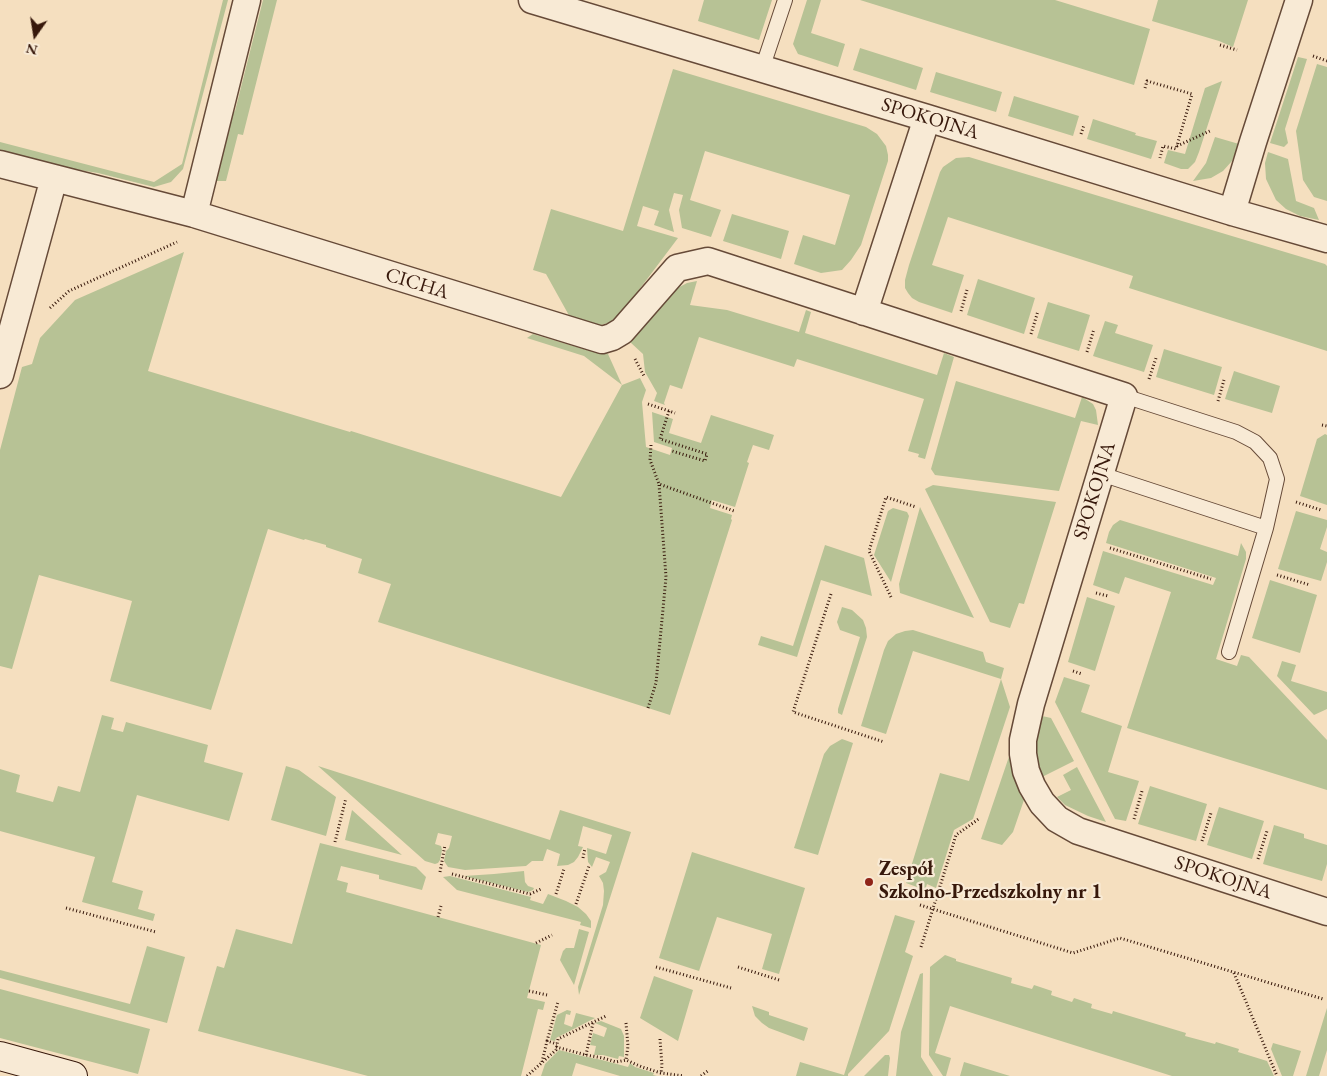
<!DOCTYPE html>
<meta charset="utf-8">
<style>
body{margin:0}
#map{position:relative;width:1327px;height:1076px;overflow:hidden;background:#f5dfbf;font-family:"EB Garamond",serif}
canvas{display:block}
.north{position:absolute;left:10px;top:10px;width:50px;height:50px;-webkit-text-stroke:4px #f8ead5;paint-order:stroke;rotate:193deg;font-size:14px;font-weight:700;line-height:20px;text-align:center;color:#37180b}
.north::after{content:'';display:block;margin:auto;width:18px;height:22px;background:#37180b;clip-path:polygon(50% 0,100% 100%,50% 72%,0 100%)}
</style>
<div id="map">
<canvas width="1327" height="1076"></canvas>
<div class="north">N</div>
</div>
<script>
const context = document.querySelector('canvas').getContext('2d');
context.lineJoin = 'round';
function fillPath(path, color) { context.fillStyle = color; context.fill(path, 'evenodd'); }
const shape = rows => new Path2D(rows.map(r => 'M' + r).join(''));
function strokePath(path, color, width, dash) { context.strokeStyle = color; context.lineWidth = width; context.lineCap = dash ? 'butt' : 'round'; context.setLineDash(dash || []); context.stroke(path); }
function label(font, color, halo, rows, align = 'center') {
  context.font = font + ' "EB Garamond",serif'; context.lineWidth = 4.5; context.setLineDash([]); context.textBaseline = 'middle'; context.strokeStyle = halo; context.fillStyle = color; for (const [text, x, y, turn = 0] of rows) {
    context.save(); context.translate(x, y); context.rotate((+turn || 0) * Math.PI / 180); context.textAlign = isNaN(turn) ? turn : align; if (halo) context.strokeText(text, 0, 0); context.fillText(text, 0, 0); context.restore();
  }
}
fillPath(shape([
 [223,0,228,0,183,169,171,182,154,187,98,173,67,168,0,150,0,142,154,182,182,164],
 [263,0,277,0,243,135,238,134,226,181,216,181,232,113,235,111],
 [704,0,772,0,759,40,698,21],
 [807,0,821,0,811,33,845,44,838,67,798,54,793,44],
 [860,0,1055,0,1150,29,1134,85],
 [1158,0,1248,0,1233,47,1219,41,1152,21],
 [860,48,923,68,916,90,853,70],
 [1298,57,1307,59,1285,129,1288,143,1284,147,1270,143],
 [1317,64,1327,67,1327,201,1314,197,1303,180,1296,131],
 [673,69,866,127,877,134,886,146,888,155,888,161,861,245,851,260,842,270,821,273,794,264,803,235,835,245,850,195,705,151,690,200,721,210,711,237,682,228,679,210,683,195,674,193,669,210,674,232,654,225,659,211,643,206,637,226,678,238,617,319,611,322,601,325,593,325,571,319,546,274,533,270,551,209,623,231],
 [936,72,1002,92,996,112,930,92],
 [1222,81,1199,152,1195,162,1188,169,1181,169,1164,163,1168,150,1185,154,1205,88],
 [1014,96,1079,116,1073,136,1008,116],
 [1093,119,1136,133,1135,135,1157,141,1151,159,1087,139],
 [1215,137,1239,144,1232,161,1223,171,1211,178,1193,181,1206,163],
 [1268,152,1288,159,1296,201,1314,208,1319,220,1300,216,1286,209,1276,200,1266,179,1265,163],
 [969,157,1325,264,1327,266,1327,351,1129,288,1133,276,948,217,932,265,964,275,952,313,919,302,912,298,908,293,905,288,905,280,909,265,940,172,943,167,956,158],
 [732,214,789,231,781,259,723,241],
 [184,252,148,371,350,432,351,431,561,497,622,385,584,356,527,338,533,334,590,351,608,354,622,385,640,378,646,390,642,402,646,447,670,455,672,448,654,442,652,412,673,419,669,433,701,443,711,415,774,435,769,450,753,445,747,462,749,463,735,507,712,500,710,508,732,515,731,519,732,520,670,715,378,622,391,584,358,573,362,559,326,547,326,545,305,539,304,540,268,529,211,710,110,681,132,601,39,575,12,669,0,666,0,450,22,367,32,364,40,338,75,300],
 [978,279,1035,298,1024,334,967,315],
 [697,281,690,305,727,310,799,332,806,310,811,312,805,333,937,375,944,353,954,357,925,459,918,457,919,454,908,451,924,399,797,359,794,367,699,337,682,389,670,385,664,403,665,405,654,401,657,393,645,372,643,354,630,342,665,297,674,290,687,283],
 [1048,302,1090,315,1079,351,1037,338],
 [1105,321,1118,325,1115,333,1153,345,1144,372,1093,356],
 [1164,349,1222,367,1214,395,1156,377],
 [1234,371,1280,386,1272,413,1225,399],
 [956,381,1075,418,1082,397,1093,404,1096,410,1098,425,1081,421,1059,491,935,475,931,469],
 [1325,434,1327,435,1327,505,1300,496,1317,439],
 [933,485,1056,502,1024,604,1019,603,1010,628,990,622,925,489],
 [920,507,974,618,900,593,899,584],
 [893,508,907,512,909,516,891,582,874,555,888,511],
 [1296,511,1327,520,1327,527,1320,549,1327,552,1327,562,1321,581,1278,569],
 [1120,520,1238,556,1241,543,1246,552,1246,559,1216,659,1237,666,1241,655,1249,657,1327,740,1327,790,1127,728,1171,592,1125,577,1119,594,1093,585,1103,551,1213,585,1216,578,1106,543,1109,532,1113,525],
 [825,545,864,558,872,596,821,580,797,657,758,645,761,636,793,646],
 [1270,580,1317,595,1300,653,1252,638],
 [1087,597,1115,606,1095,671,1068,662],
 [842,607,852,610,863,620,866,628,867,637,842,715,838,713,838,709,860,637,840,630,837,622],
 [913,630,983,652,986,662,1004,668,1001,679,1010,707,973,819,954,830,936,888,927,884,925,890,906,883,940,773,969,781,1001,679,913,651,886,734,861,726,884,650,888,641,896,634,905,631],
 [1282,661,1296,665,1291,681,1327,692,1327,709,1314,715,1277,676],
 [1064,677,1090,685,1081,712,1122,726,1108,772,1139,781,1126,821,1115,819,1055,702],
 [102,715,114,718,111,729,123,732,126,722,208,745,204,762,243,773,229,821,137,795,112,882,143,891,138,909,155,914,153,921,82,902,95,857,0,831,0,769,20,775,16,792,53,802,58,786,80,792],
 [1042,716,1051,718,1074,761,1042,777,1037,763,1036,743],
 [1016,736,1025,797,1013,832,1002,845,981,839],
 [842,739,853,743,818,855,794,848,824,754,830,746],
 [286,766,299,770,336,797,326,836,271,820],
 [318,766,550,840,560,810,631,832,579,995,578,987,603,905,604,891,603,883,599,876,606,872,610,862,596,857,592,867,588,862,587,848,606,854,612,835,583,826,578,846,583,847,578,857,574,862,568,865,557,866,560,854,547,849,543,861,532,861,526,866,465,870,448,867,444,861,446,851,449,848,452,836,438,833,435,844,441,846,442,850,440,860,438,863,435,864,425,861],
 [1077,767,1106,822,1088,816,1065,805,1057,797,1071,790,1063,775],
 [1150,786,1207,804,1196,841,1138,824],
 [1219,807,1264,821,1252,859,1207,845],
 [352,810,402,855,345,840],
 [1274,825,1304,834,1304,838,1327,845,1327,864,1322,881,1263,864],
 [320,843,416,867,426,877,422,890,379,879,379,875,341,866,337,880,348,883,346,892,541,945,527,998,545,1002,543,1010,538,1009,521,1076,368,1076,198,1031,217,966,224,968,236,929,292,944],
 [692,852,805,888,779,974,762,969,772,934,717,917,699,971,659,958],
 [524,871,525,882,528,886,534,888,533,890,528,892,464,876,494,874],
 [450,876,531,897,530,900,543,904,548,894,566,901,578,907,586,914,591,921,591,928,580,925,581,922,457,890,443,877],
 [895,915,915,921,905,952,913,956,889,1031,848,1074,848,1076,796,1076,800,1062,844,1075],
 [579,929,589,932,574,985,560,960,563,951,566,948,574,948],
 [147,946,185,957,167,1023,0,978,0,970,130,1004],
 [945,955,956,959,956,961,1012,978,1011,983,1032,989,1034,985,1052,991,1051,995,1072,1002,1074,998,1092,1004,1091,1008,1112,1014,1113,1011,1186,1033,1185,1036,1215,1044,1216,1042,1239,1049,1238,1052,1267,1061,1274,1076,1172,1076,950,1006,935,1053,951,1058,946,1076,943,1076,929,1055,930,967],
 [923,973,921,1057,933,1076,896,1076,901,1032,920,974],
 [654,976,693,990,678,1041,640,1018],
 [0,989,150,1029,138,1074,0,1038],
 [752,1006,769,1012,769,1015,808,1028,804,1041,769,1028,762,1023,755,1016],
 [1327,1008,1327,1050,1319,1076,1306,1076],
 [567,1010,571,1011,570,1015,566,1014,564,1024,572,1027,576,1013,595,1018,556,1038,555,1041,550,1040,557,1015],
 [601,1021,621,1029,624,1036,624,1057,619,1056,618,1059,603,1055,594,1055,596,1046,590,1045,593,1033,604,1037,607,1028,595,1023],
 [1273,1043,1301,1051,1293,1076,1282,1076,1271,1049],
 [559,1050,582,1056,602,1060,628,1067,630,1063,635,1067,654,1073,653,1075,657,1076,620,1076,576,1063,572,1076,541,1076,545,1064],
 [885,1055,889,1055,890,1058,888,1076,864,1076],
 [964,1062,1010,1076,960,1076]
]), '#b7c295');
const lane = shape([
 [762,69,785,0],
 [1124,396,1236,432,1255,442,1270,458,1277,479,1266,528,1229,652],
 [1101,474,1266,528]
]);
const street = shape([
 [532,0,927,118,1232,212,1327,239],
 [0,164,194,214,602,340,612,337,622,331,677,268,708,261,1124,396,1031,704,1023,740,1023,754,1026,771,1032,786,1042,803,1057,819,1078,831,1327,912],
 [1232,212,1253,142,1299,0],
 [194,214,247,0],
 [864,312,927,118],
 [0,375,54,178]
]);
const secondary = shape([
 [0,1056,73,1076]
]);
strokePath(lane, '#664a38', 16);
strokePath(street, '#664a38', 29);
strokePath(secondary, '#37180b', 30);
strokePath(shape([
 [1220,45,1237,50],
 [1313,56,1327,61],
 [1145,88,1147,81,1192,94,1176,149,1163,146,1160,158],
 [1081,134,1084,125],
 [1177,146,1212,130],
 [50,308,69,291,177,242],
 [961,311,967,290],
 [1031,334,1038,311],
 [1087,352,1094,329],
 [635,359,644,376],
 [1149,379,1156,358],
 [1218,401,1224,380],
 [648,404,675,413],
 [669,411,660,439,707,454,705,461,672,451],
 [1322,425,1327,426],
 [651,445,650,460,659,484,734,511],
 [1296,502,1321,510],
 [1110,548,1211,579],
 [1277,575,1310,585],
 [1096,593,1108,596],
 [831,594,793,712,884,742],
 [891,597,869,551,886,497,916,507],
 [1073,671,1082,674],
 [648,708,656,683,666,577,659,484],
 [1134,819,1142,791],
 [1202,841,1211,813],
 [335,842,346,798],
 [583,858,585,848],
 [1258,859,1267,831],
 [440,872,445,845],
 [452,874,530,894,541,889],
 [556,894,564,869],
 [576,904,589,866],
 [920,905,1073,953,1120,938,1323,999],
 [66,908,156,932],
 [438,917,441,906],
 [536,943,552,935],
 [921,947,956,835,980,818],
 [656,967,731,988],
 [738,967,779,980],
 [1234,973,1277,1076],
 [529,991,547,995],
 [626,1023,628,1046,626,1060],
 [660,1039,662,1066,661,1073],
 [547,1041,558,1002],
 [556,1047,586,1055,603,1058,616,1062,626,1060,642,1067,661,1073,684,1076],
 [586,1055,593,1023],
 [542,1062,547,1041,557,1044],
 [527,1076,556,1050,558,1039,606,1016],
 [701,1076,709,1070]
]), '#37180b', 3, [1, 2.5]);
strokePath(lane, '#f8ead5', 14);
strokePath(street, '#f8ead5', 26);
strokePath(secondary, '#f8ead5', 28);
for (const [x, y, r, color] of [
 [869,882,5,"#8f2418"]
]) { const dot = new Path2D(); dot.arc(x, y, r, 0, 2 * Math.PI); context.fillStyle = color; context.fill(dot); strokePath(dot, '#f8ead5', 2); }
label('20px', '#37180b', '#f8ead5', [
 ["SPOKOJNA",930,119,17],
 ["CICHA",417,284,17],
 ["SPOKOJNA",1095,491,-73],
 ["SPOKOJNA",1223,878,18]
]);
label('bold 20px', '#37180b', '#f8ead5', [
 ["Zespół",879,870],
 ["Szkolno-Przedszkolny nr 1",879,893]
], 'left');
</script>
